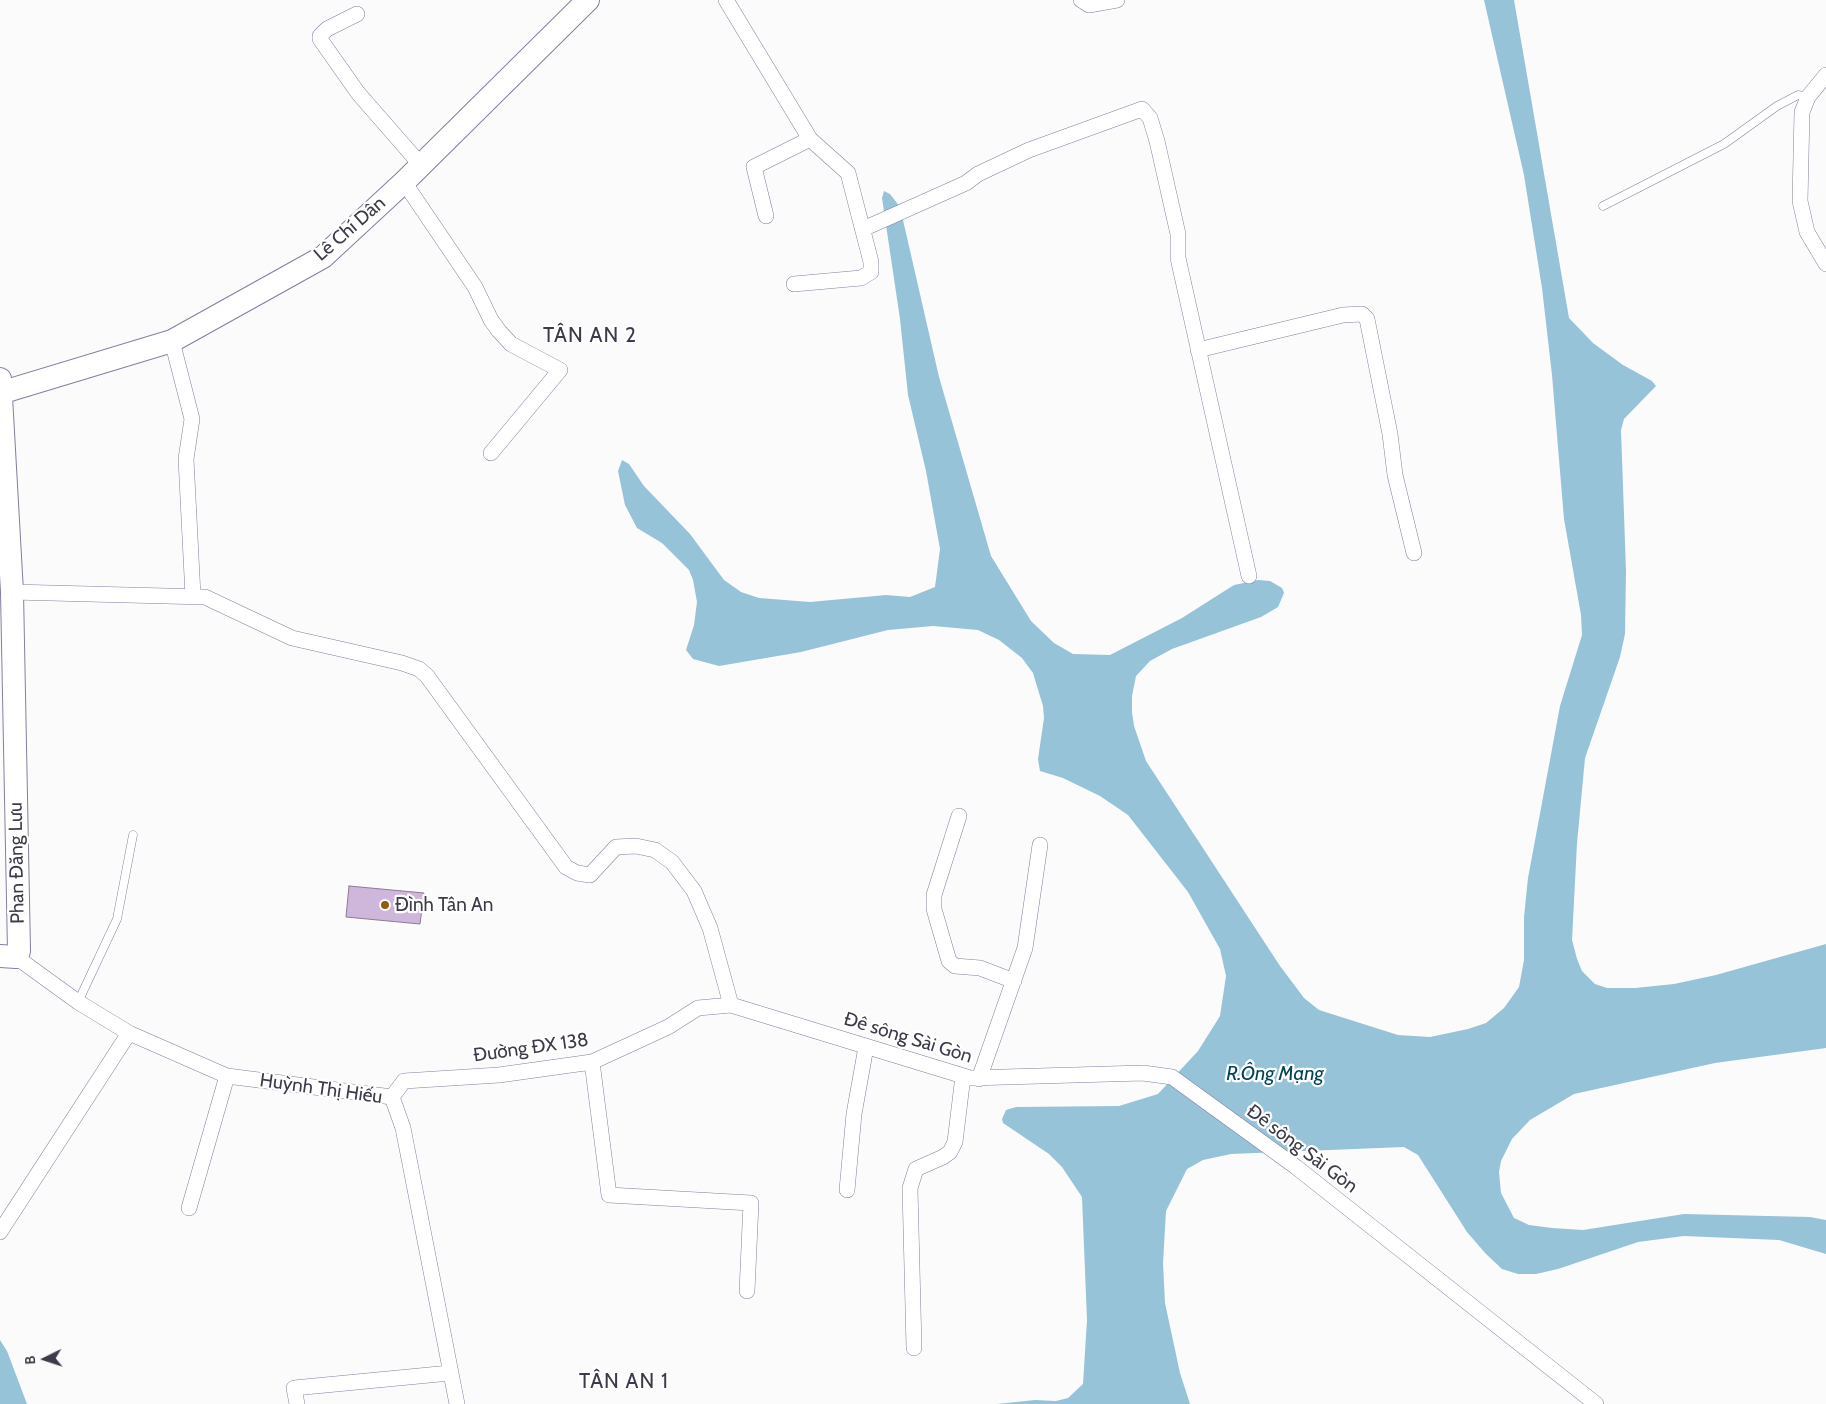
<!DOCTYPE html>
<meta charset="utf-8">
<style>
body{margin:0}
#map{position:relative;width:1826px;height:1404px;overflow:hidden;background:#fbfbfb;font-family:Cabin,sans-serif}
canvas{display:block}
.north{position:absolute;left:20px;top:1334px;width:50px;height:50px;-webkit-text-stroke:4px #fff;paint-order:stroke;rotate:266deg;font-size:14px;font-weight:700;line-height:20px;text-align:center;color:#3b3b49}
.north::after{content:'';display:block;margin:auto;width:18px;height:22px;background:#3b3b49;clip-path:polygon(50% 0,100% 100%,50% 72%,0 100%)}
</style>
<div id="map">
<canvas width="1826" height="1404"></canvas>
<div class="north">B</div>
</div>
<script>
const context = document.querySelector('canvas').getContext('2d');
context.lineJoin = 'round';
function fillPath(path, color) { context.fillStyle = color; context.fill(path, 'evenodd'); }
const shape = rows => new Path2D(rows.map(r => 'M' + r).join(''));
function strokePath(path, color, width, dash) { context.strokeStyle = color; context.lineWidth = width; context.lineCap = dash ? 'butt' : 'round'; context.setLineDash(dash || []); context.stroke(path); }
function label(font, color, halo, rows, align = 'center') {
  context.font = font + ' Cabin,sans-serif'; context.lineWidth = 4.5; context.setLineDash([]); context.textBaseline = 'middle'; context.strokeStyle = halo; context.fillStyle = color; for (const [text, x, y, turn = 0] of rows) {
    context.save(); context.translate(x, y); context.rotate((+turn || 0) * Math.PI / 180); context.textAlign = isNaN(turn) ? turn : align; if (halo) context.strokeText(text, 0, 0); context.fillText(text, 0, 0); context.restore();
  }
}
fillPath(shape([
 [1484,0,1514,0,1569,318,1593,343,1623,365,1652,381,1656,386,1624,419,1621,430,1626,571,1625,634,1620,657,1585,758,1577,843,1572,940,1577,959,1582,971,1595,984,1607,988,1635,988,1674,984,1716,975,1826,944,1826,1048,1715,1063,1574,1094,1530,1120,1512,1139,1501,1161,1499,1172,1501,1193,1514,1218,1529,1225,1552,1228,1583,1230,1684,1214,1810,1217,1826,1220,1826,1254,1779,1240,1684,1236,1638,1242,1558,1269,1536,1274,1518,1274,1502,1269,1486,1254,1467,1232,1418,1155,1404,1147,1231,1154,1203,1160,1187,1169,1166,1211,1163,1263,1165,1303,1180,1373,1190,1404,997,1404,1035,1400,1056,1401,1068,1398,1083,1384,1087,1320,1082,1197,1062,1167,1049,1154,1003,1123,1002,1119,1006,1110,1016,1107,1119,1106,1158,1094,1198,1051,1220,1016,1226,976,1220,949,1188,892,1128,815,1100,796,1063,778,1040,771,1038,759,1044,718,1043,706,1033,673,1022,658,999,640,978,630,933,626,888,630,801,652,719,666,693,659,686,650,694,625,697,602,693,580,689,570,662,543,637,528,625,505,618,471,622,460,629,464,644,486,690,534,724,580,741,592,759,598,810,602,886,595,910,597,935,587,940,549,926,471,908,395,900,319,882,198,884,191,890,194,900,207,939,377,991,556,1031,621,1054,643,1073,654,1110,655,1182,618,1234,585,1258,580,1270,581,1282,588,1284,593,1278,607,1261,617,1172,649,1150,661,1136,676,1132,696,1132,712,1134,726,1146,761,1280,966,1304,998,1319,1010,1398,1035,1430,1037,1468,1029,1486,1023,1504,1008,1519,987,1524,960,1524,917,1528,878,1560,706,1582,635,1581,615,1564,519,1552,375,1542,288,1524,175],
 [0,1340,7,1351,27,1404,0,1404]
]), '#96c3d7');
const building = shape([
 [349,886,424,893,420,924,346,917,349,886]
]);
fillPath(building, '#cfb7db');
strokePath(building, '#8d7a97', 1);
const lane = shape([
 [1603,206,1724,144,1777,106,1798,95,1808,97],
 [78,1002,117,919,133,835]
]);
const street = shape([
 [726,0,810,139,848,173,871,262,871,272,861,278,794,284],
 [1081,0,1089,5,1117,0],
 [357,14,327,29,320,36,320,39,358,93,420,164],
 [1826,75,1808,97,1802,112,1800,201,1807,232,1826,264],
 [404,182,475,287,491,320,499,331,511,344,560,370,491,453],
 [766,216,754,167,810,139],
 [863,229,966,183,978,174,1029,150,1142,109,1150,118,1157,141,1178,234,1178,258,1249,576],
 [172,341,192,419,186,459,193,596],
 [1198,350,1343,315,1362,314,1367,319,1390,434,1395,475,1414,553],
 [12,592,205,597,292,638,402,663,419,669,427,676,566,867,577,873,590,875,616,847,636,846,655,850,672,862,694,891,710,928,731,1005],
 [959,816,934,895,934,909,949,961,955,966,980,968,1014,981],
 [16,957,78,1002,129,1033,227,1076,392,1097],
 [592,1062,609,1195,751,1203,747,1291],
 [979,1079,1025,948,1040,845],
 [392,1097,404,1081,499,1075,592,1062,668,1027,698,1008,731,1005,970,1078,1143,1073,1172,1077,1296,1167,1596,1404],
 [392,1097,403,1128,457,1404],
 [847,1190,854,1114,866,1047],
 [189,1208,227,1076],
 [0,1232,129,1033],
 [914,1348,910,1188,916,1169,943,1157,950,1152,955,1142,963,1076],
 [297,1404,294,1388,450,1373]
]);
const secondary = shape([
 [0,393,172,341,323,257,404,182,588,0],
 [0,956,16,957,19,951,12,592,0,379]
]);
strokePath(lane, '#8080a0', 9);
strokePath(street, '#8080a0', 16);
strokePath(secondary, '#8080a0', 24);
strokePath(lane, '#fff', 8);
strokePath(street, '#fff', 15);
strokePath(secondary, '#fff', 22);
for (const [x, y, r, color] of [
 [385,905,5,"#925e10"]
]) { const dot = new Path2D(); dot.arc(x, y, r, 0, 2 * Math.PI); context.fillStyle = color; context.fill(dot); strokePath(dot, '#fff', 2); }
label('19px', '#3b3b49', '#fff', [
 ["Lê Chí Dân",350,229,-41],
 ["Phan Đăng Lưu",17,863,-91],
 ["Đê sông Sài Gòn",908,1038,17],
 ["Đường ĐX 138",531,1048,-8],
 ["Huỳnh Thị Hiếu",321,1089,8],
 ["Đê sông Sài Gòn",1302,1149,37]
]);
label('19px', '#3b3b49', '#fff', [
 ["Đình Tân An",395,905]
], 'left');
label('italic 20px', '#014358', '#fff', [
 ["R.Ông Mạng",1275,1074]
]);
context.letterSpacing = '1px';
label('21px', '#3b3b49', '#fff', [
 ["TÂN AN 2",590,336],
 ["TÂN AN 1",624,1382]
]);
context.letterSpacing = '0px';
</script>
